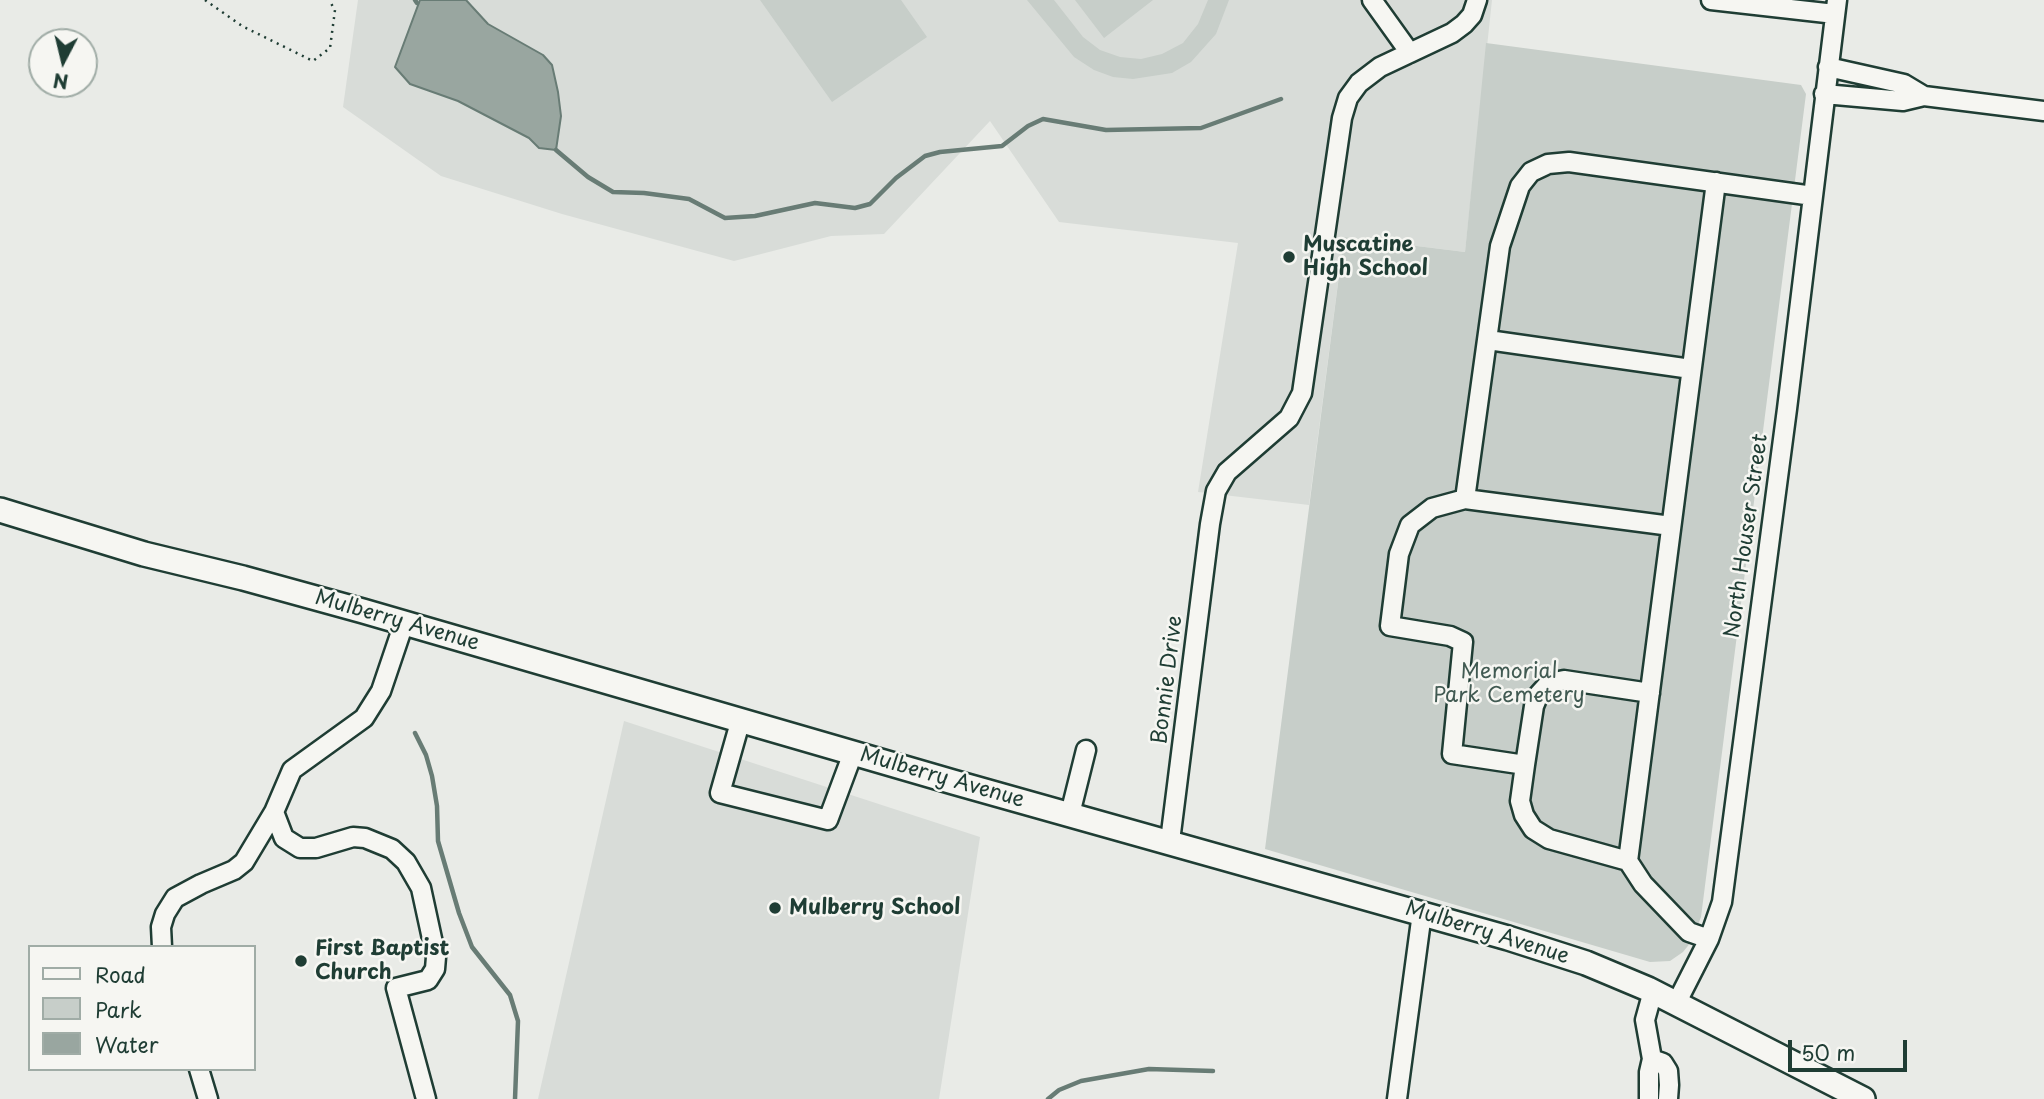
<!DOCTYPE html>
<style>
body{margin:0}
#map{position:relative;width:2044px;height:1099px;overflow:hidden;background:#e9ebe7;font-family:"Playpen Sans",sans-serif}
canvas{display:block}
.legend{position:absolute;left:28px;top:945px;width:228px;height:126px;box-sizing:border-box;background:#f6f6f2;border:2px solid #a0aca6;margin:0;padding:9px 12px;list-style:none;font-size:21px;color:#1f3d34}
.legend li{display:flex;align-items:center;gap:14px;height:35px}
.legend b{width:35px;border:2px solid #a0aca6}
.north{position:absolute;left:28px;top:28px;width:70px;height:70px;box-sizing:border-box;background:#f6f6f2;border:2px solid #a0aca6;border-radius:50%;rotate:187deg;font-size:19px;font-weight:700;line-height:28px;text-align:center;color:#1f3d34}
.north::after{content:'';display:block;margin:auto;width:24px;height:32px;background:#1f3d34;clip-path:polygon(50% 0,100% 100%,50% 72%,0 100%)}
.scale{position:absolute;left:1788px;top:1040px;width:119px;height:32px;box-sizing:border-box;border:4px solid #1f3d34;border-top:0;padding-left:9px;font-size:21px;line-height:24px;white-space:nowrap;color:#1f3d34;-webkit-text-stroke:5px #f6f6f2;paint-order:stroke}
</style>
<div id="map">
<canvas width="2044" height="1099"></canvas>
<ul class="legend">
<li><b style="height:9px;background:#f6f6f2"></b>Road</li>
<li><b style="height:19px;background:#c7cec9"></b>Park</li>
<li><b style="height:19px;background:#99a6a0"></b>Water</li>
</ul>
<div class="north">N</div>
<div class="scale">50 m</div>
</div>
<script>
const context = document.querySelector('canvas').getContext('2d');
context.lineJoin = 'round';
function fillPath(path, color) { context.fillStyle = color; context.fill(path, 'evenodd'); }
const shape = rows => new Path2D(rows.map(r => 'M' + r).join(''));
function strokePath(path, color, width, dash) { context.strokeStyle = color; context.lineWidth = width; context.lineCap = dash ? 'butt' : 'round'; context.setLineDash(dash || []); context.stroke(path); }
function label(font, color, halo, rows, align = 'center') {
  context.font = font + ' "Playpen Sans",sans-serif'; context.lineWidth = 5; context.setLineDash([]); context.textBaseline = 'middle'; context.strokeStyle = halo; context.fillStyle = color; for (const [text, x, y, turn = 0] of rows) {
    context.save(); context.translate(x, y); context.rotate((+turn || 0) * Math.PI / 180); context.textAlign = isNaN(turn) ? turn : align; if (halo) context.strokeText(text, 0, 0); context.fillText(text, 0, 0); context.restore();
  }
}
fillPath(shape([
 [358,0,1492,0,1465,252,1344,237,1309,505,1198,492,1238,243,1059,222,990,121,884,234,831,236,734,261,562,214,441,176,343,107],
 [624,721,980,837,939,1099,538,1099]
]), '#d8dcd8');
fillPath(shape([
 [760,0,901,0,927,37,832,102],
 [1027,0,1054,0,1083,37,1100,50,1120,57,1141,59,1162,54,1183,43,1198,24,1208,0,1229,0,1216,34,1191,62,1172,73,1133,79,1113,77,1094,70,1074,57],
 [1075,0,1153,0,1104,38],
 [1486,43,1801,85,1806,94,1701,917,1691,942,1683,952,1670,961,1650,962,1265,849,1344,237,1465,252]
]), '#c7cec9');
const water = shape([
 [420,0,466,0,488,24,543,55,552,65,558,92,561,116,556,150,539,148,529,138,458,101,410,84,395,67,420,0]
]);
fillPath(water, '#99a6a0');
strokePath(water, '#687c75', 2);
strokePath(shape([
 [415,0,417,3],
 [556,150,588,177,613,192,644,193,689,199,725,218,755,216,815,203,855,208,870,204,896,178,925,156,940,152,1002,146,1028,126,1043,119,1106,130,1201,128,1281,99],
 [415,733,426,755,432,776,437,806,438,841,459,913,472,947,510,995,518,1021,515,1099],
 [1048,1099,1059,1090,1081,1081,1149,1069,1213,1071]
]), '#687c75', 4.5);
const minor = shape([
 [1372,0,1410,53],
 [1711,0,1835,14],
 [1828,67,1904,84,1924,96],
 [1824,94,1903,101,1924,96,2044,111],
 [1488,340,1691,369],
 [1465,499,1671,526],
 [1650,693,1564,680,1549,683,1539,694,1534,706,1525,765,1452,754,1463,642,1450,636,1390,626,1399,554,1410,525,1432,508,1465,499,1500,246,1520,186,1531,172,1548,164,1569,162,1813,196],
 [741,719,720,793,828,820,853,753],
 [1525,765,1520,801,1524,815,1533,829,1549,839,1628,861],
 [274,812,284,838,300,848,316,848,353,837,365,838,392,849,406,862,421,888,436,957,435,969,428,980,396,988,426,1099],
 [1070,814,1086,750],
 [1170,841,1210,524,1216,491,1227,472,1289,418,1302,393,1342,118,1348,98,1359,83,1380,67,1452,33,1464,24,1472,15,1477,0],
 [1709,939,1689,932,1643,884,1628,861,1716,182],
 [162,947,161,927,165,914,175,898,201,884,234,870,244,862,274,812,292,770,364,718,381,691,404,623],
 [1677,1002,1709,939,1722,902,1787,409,1837,0],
 [1652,1059,1663,1063,1668,1071,1669,1085,1668,1099],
 [199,1069,208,1099],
 [1397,1099,1422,913],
 [1649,1099,1649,1072,1652,1059,1645,1020,1653,991]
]);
const major = shape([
 [0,510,144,554,243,578,363,611,953,782,1508,938,1586,963,1648,989,1863,1099]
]);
strokePath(minor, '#1f3d34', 23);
strokePath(major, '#1f3d34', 28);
strokePath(shape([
 [205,0,242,26,313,61,330,48,335,10,329,0]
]), '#1f3d34', 2.5, [2, 5]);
strokePath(minor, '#f6f6f2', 18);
strokePath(major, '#f6f6f2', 23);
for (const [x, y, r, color] of [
 [1289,257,7,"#1f3d34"],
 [775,908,7,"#1f3d34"],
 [301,961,7,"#1f3d34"]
]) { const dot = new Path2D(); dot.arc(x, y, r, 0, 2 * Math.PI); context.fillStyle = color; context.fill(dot); strokePath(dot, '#f6f6f2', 2.5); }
label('bold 21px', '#1f3d34', '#f6f6f2', [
 ["Muscatine",1303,245],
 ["High School",1303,269],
 ["Mulberry School",789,908],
 ["First Baptist",315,949],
 ["Church",315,973]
], 'left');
label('21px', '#1f3d34', '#f6f6f2', [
 ["North Houser Street",1747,536,-82],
 ["Mulberry Avenue",397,621,16],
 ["Bonnie Drive",1168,680,-83],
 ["Mulberry Avenue",942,778,16],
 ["Mulberry Avenue",1487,933,17]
]);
label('21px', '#415a52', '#f6f6f2', [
 ["Memorial",1509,672],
 ["Park Cemetery",1509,696]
]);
</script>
